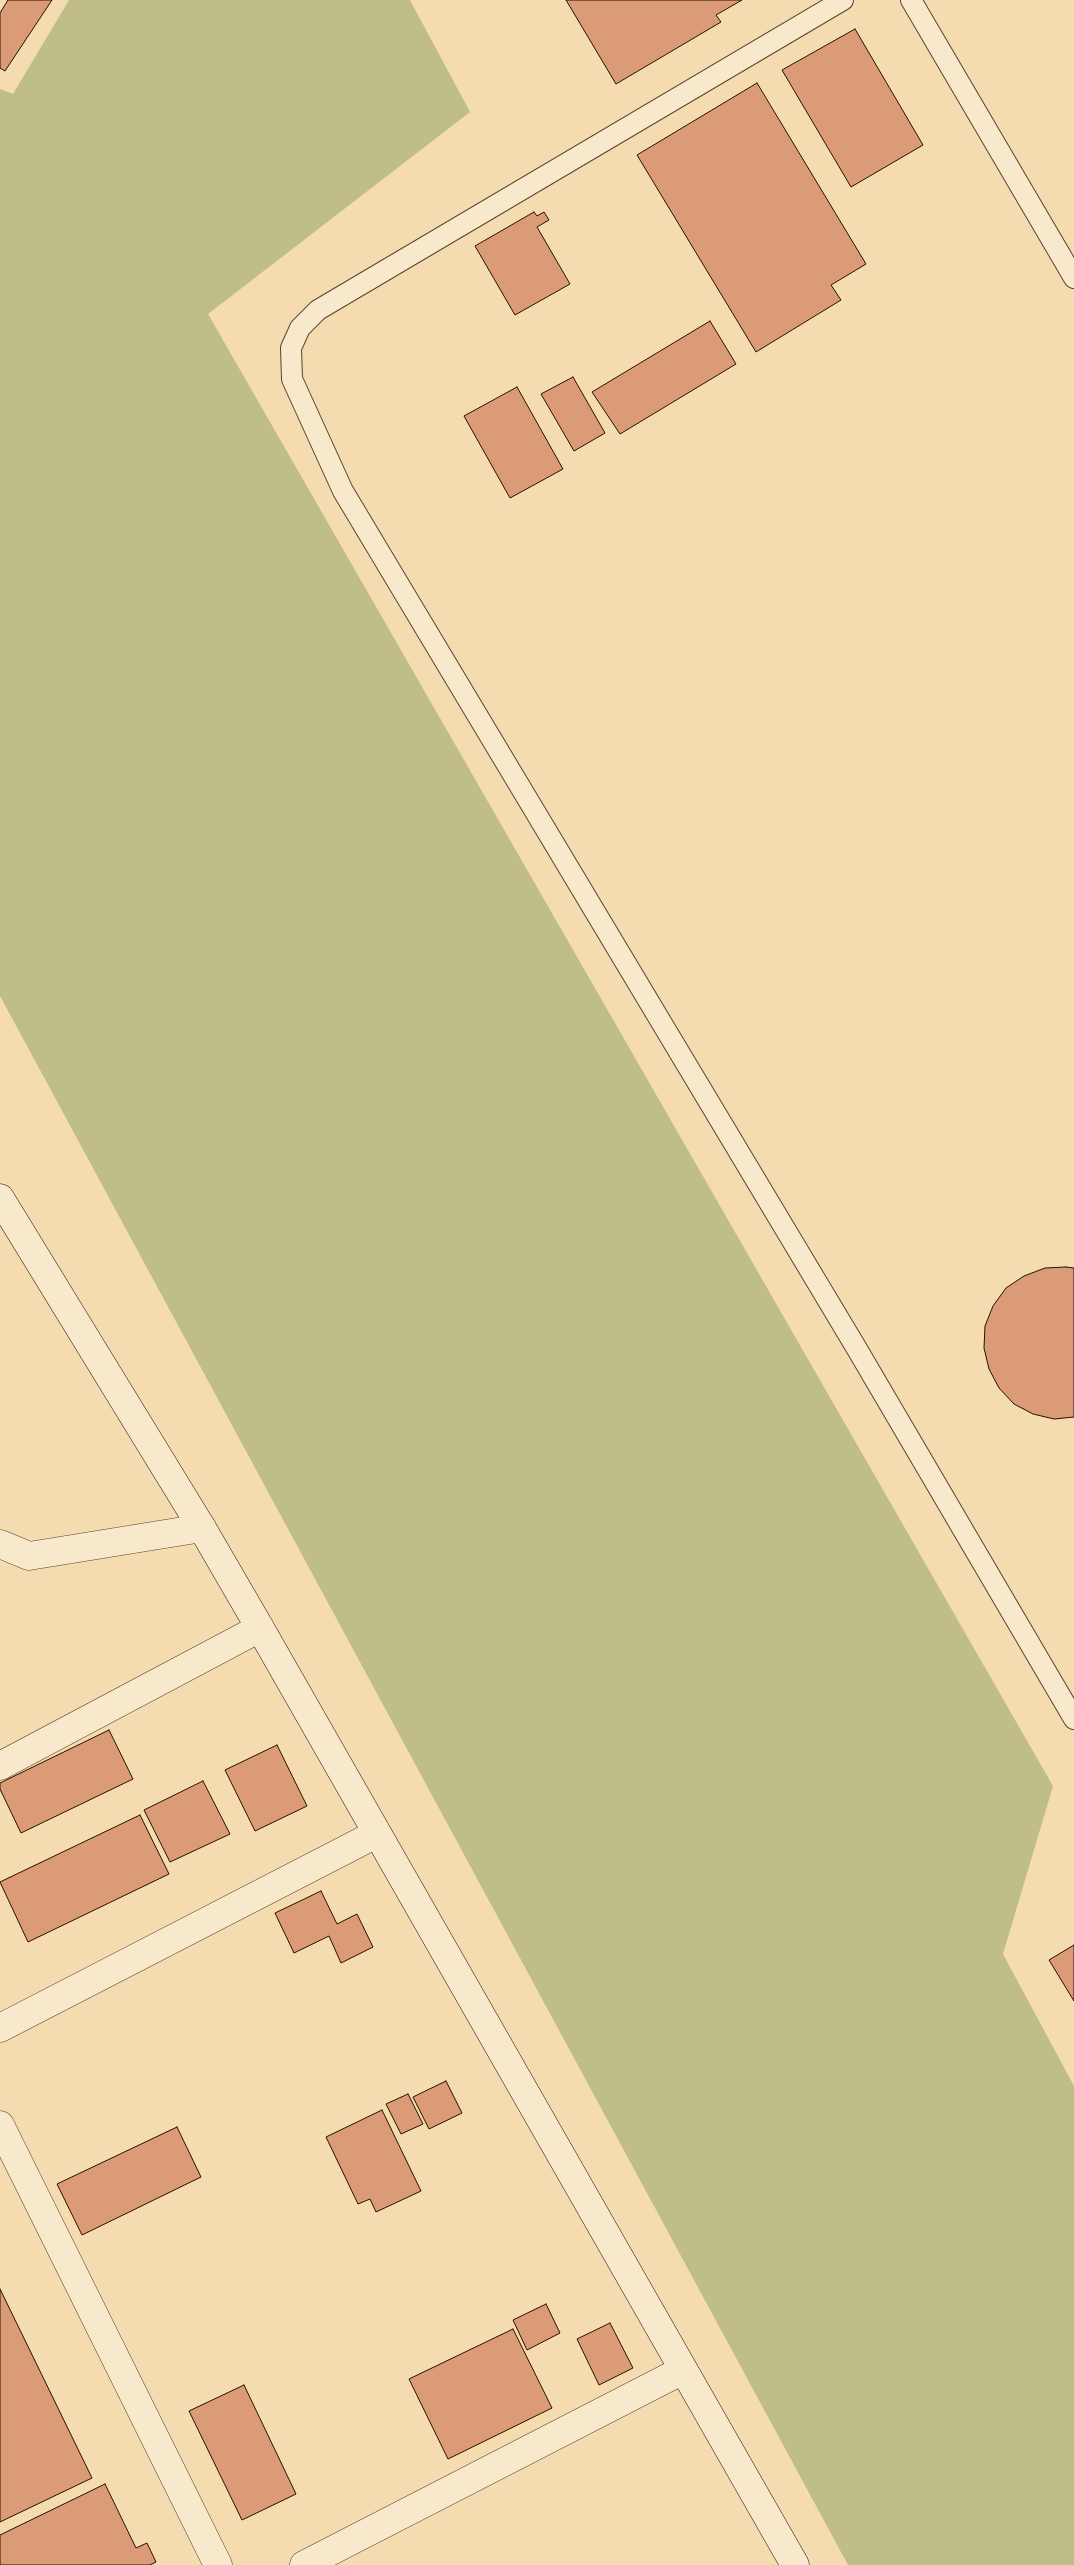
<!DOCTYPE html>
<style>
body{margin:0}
canvas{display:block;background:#f4dbb0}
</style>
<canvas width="1074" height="2565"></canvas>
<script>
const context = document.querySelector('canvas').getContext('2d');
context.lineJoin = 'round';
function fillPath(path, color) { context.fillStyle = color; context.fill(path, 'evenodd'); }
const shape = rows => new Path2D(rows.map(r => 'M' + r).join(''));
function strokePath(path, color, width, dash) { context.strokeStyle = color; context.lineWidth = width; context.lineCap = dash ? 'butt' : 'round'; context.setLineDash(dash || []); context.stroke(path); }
fillPath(shape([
 [69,0,410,0,470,112,208,314,1053,1786,1003,1954,1074,2086,1074,2565,848,2565,0,996,0,89,13,94]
]), '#c0be87');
const building = shape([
 [8,0,52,0,5,71,0,68,0,13,8,0],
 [566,0,742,0,716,15,721,22,616,84,566,0],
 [855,29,923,145,851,187,782,70,855,29],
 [757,83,866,264,831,285,841,300,756,352,637,155,757,83],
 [534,212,537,216,544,212,549,220,537,227,570,284,515,315,475,246,534,212],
 [710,321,736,364,620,434,592,392,710,321],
 [573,377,605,433,574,451,541,394,573,377],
 [517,387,563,469,510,498,464,416,517,387],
 [1066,1267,1074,1268,1074,1417,1054,1419,1033,1414,1014,1404,999,1388,989,1369,984,1348,985,1326,993,1306,1006,1288,1024,1276,1045,1268,1066,1267],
 [109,1730,133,1779,21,1833,0,1789,0,1783,109,1730],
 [277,1745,307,1806,255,1831,225,1770,277,1745],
 [203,1781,230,1834,170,1862,144,1810,203,1781],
 [140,1815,169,1874,28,1942,0,1882,140,1815],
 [321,1891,337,1924,357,1914,373,1947,341,1963,329,1936,294,1953,275,1913,321,1891],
 [1074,1945,1074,2001,1049,1960,1074,1945],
 [446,2081,462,2113,429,2129,413,2097,446,2081],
 [408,2094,423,2124,401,2134,386,2104,408,2094],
 [382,2110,421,2191,376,2212,370,2199,358,2204,326,2137,382,2110],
 [177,2127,201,2177,82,2235,57,2184,177,2127],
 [0,2289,92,2478,0,2522,0,2289],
 [546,2304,560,2333,527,2350,513,2320,546,2304],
 [610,2323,633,2368,599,2385,577,2339,610,2323],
 [513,2329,552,2408,448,2459,409,2379,513,2329],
 [244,2385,296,2494,242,2520,189,2411,244,2385],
 [105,2484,136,2548,147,2543,156,2562,150,2565,0,2565,0,2535,105,2484]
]);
fillPath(building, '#db9b76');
strokePath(building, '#271100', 1);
const lane = shape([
 [843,0,318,310,300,328,291,348,292,379,343,491,857,1349,1074,1719],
 [911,0,1074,278]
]);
const street = shape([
 [0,1544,29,1556,202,1528],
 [0,1766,260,1628],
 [0,2028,376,1834],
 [0,2125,218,2565],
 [304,2565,683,2370]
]);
const secondary = shape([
 [0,1198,202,1528,260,1628,795,2565]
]);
strokePath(lane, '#5a442c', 22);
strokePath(street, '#5a442c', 29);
strokePath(secondary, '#271100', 29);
strokePath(lane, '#f8e8cc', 20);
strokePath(street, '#f8e8cc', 28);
strokePath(secondary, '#f8e8cc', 28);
</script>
